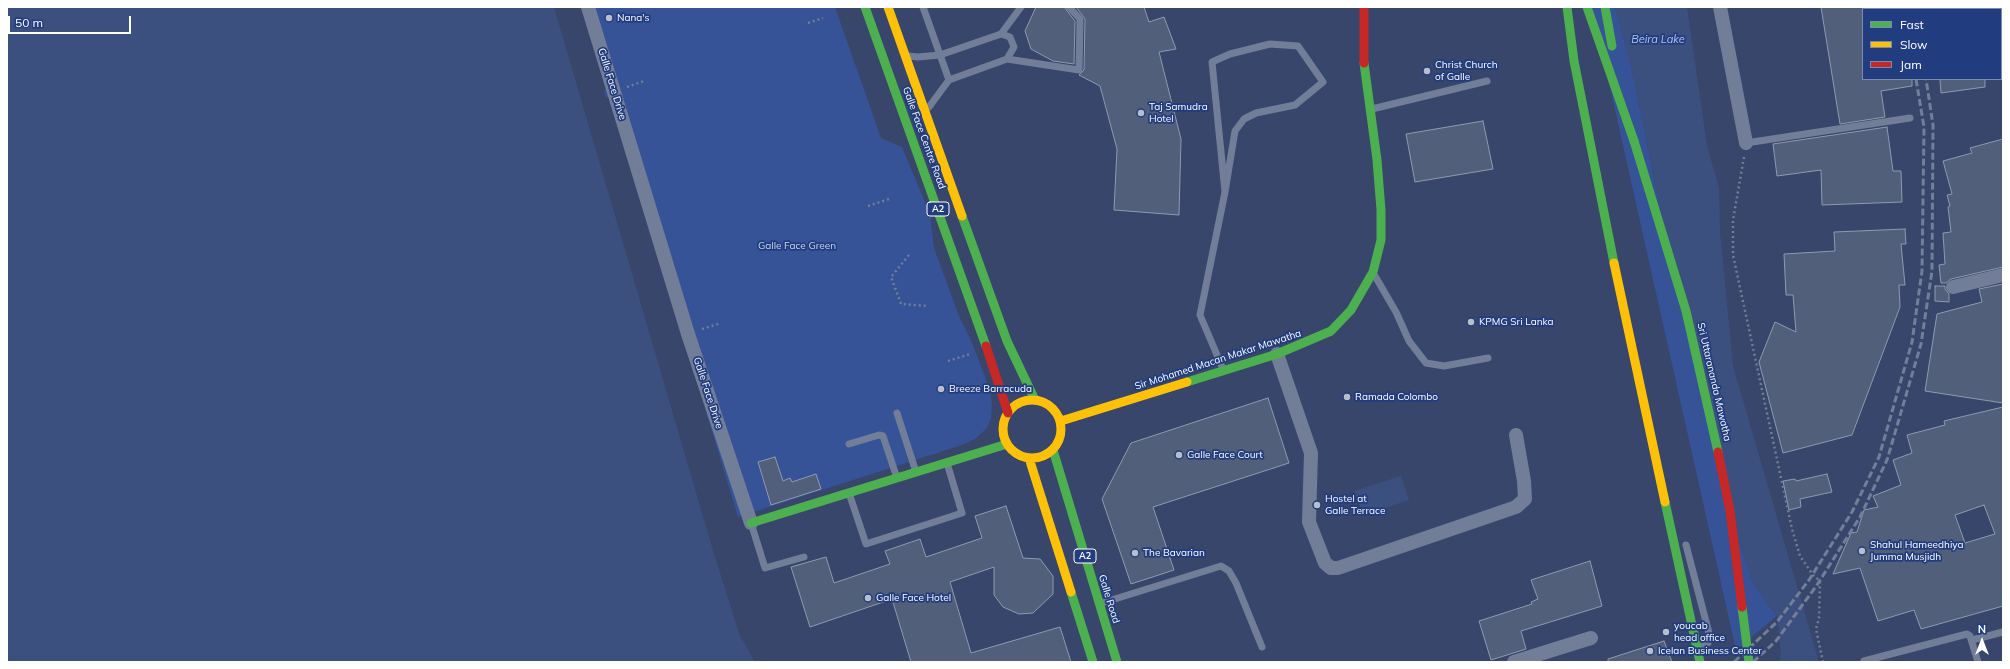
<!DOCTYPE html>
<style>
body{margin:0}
#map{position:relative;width:2010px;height:669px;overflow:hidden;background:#37466a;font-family:Mulish,sans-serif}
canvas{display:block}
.frame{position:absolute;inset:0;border:8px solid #fff;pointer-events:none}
.legend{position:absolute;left:1862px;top:8px;width:140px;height:72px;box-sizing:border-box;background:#223d7f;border:1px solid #7a8bb2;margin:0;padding:5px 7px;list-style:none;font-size:12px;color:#fff}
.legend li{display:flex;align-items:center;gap:8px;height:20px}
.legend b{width:20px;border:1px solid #7a8bb2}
.north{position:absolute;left:1962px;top:621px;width:40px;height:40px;-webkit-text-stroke:3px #223d7f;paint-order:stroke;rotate:0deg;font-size:11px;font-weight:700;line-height:16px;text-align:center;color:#fff}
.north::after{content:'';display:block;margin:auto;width:14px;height:18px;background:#fff;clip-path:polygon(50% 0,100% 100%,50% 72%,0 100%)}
.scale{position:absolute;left:8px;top:16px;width:123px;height:18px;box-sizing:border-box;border:2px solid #fff;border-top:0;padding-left:5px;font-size:12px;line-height:14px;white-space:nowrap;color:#fff;-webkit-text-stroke:3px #223d7f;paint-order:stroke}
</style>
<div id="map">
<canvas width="2010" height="669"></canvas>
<div class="frame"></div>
<ul class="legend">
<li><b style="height:5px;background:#4caf50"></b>Fast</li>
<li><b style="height:5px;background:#ffc107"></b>Slow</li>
<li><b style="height:5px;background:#c62828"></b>Jam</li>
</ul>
<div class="north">N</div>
<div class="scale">50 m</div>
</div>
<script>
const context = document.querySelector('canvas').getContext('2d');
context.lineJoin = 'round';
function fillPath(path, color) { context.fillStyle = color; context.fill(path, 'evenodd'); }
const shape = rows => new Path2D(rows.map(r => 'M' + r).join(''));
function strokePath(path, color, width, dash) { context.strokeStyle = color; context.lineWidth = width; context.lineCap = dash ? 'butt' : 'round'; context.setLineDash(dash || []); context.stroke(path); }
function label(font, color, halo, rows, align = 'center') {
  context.font = font + ' Mulish,sans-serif'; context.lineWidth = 3.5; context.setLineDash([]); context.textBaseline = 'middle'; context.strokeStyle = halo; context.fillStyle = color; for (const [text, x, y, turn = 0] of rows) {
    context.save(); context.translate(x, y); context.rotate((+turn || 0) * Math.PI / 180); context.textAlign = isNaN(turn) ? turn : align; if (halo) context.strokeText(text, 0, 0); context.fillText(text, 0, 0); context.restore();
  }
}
fillPath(shape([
 [581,7,835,7,881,138,902,147,930,214,934,248,959,316,971,340,990,390,992,404,991,419,987,428,975,439,962,445,738,517,610,97,606,98,604,90,607,89],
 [1592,7,1615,7,1631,65,1666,237,1725,499,1753,583,1777,616,1736,650]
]), '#355396');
fillPath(shape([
 [7,7,554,7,714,554,740,636,755,662,7,662],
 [1615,7,1687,7,1707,146,1719,188,1720,232,1733,366,1819,662,1779,662,1781,655,1777,616,1753,583,1725,499,1666,237,1631,65],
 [1401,476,1409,500,1364,515,1354,491]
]), '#3c5080');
const building = shape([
 [1036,7,1064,7,1075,21,1074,64,1053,61,1031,49,1025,31,1036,7],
 [1076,7,1144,7,1149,22,1164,17,1176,49,1159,52,1181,139,1179,215,1114,210,1117,149,1100,86,1079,75,1084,70,1085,19,1076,7],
 [1821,7,1863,7,1863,79,1912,79,1912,86,1881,91,1885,117,1840,124,1821,7],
 [1940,79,1985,79,1985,87,1941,93,1940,79],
 [1483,121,1493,169,1415,182,1406,134,1483,121],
 [1887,127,1893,171,1901,171,1902,202,1822,205,1821,170,1777,176,1773,144,1887,127],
 [2003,139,2003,267,1951,279,1946,283,1941,283,1939,265,1945,264,1943,233,1951,232,1948,207,1950,206,1947,195,1952,194,1943,161,1972,153,1970,148,2003,139],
 [1905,229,1906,244,1901,244,1905,285,1899,285,1900,307,1852,435,1783,453,1759,362,1775,322,1796,332,1793,295,1786,295,1784,254,1835,251,1834,232,1905,229],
 [2003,284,2003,403,1925,391,1937,314,1982,302,1979,289,2003,284],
 [1935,286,1945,286,1945,289,1949,294,1949,302,1935,301,1935,286],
 [1268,398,1289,463,1153,507,1174,570,1131,584,1102,499,1131,443,1268,398],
 [2003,407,2003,606,1921,629,1914,610,1878,621,1860,568,1833,574,1851,533,1857,532,1864,510,1878,507,1873,496,1901,485,1893,460,1912,453,1907,435,1945,425,1944,421,2003,407],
 [1984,505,1995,534,1965,543,1955,515,1984,505],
 [775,457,783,481,790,478,792,482,816,474,821,489,771,505,758,462,775,457],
 [1827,474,1832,492,1800,499,1801,507,1789,510,1783,481,1795,479,1796,481,1827,474],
 [1006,506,1023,558,1040,559,1053,576,1053,594,1033,613,1019,614,1003,607,994,595,994,567,950,582,971,653,1060,627,1071,662,911,662,892,599,810,627,791,567,826,557,834,583,890,564,885,551,920,539,926,557,982,538,975,516,1006,506],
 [1590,561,1602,606,1521,631,1526,649,1491,660,1479,621,1532,604,1531,602,1538,599,1531,580,1590,561],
 [1664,641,1672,662,1608,662,1608,659,1664,641]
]);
fillPath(building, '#525f7b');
strokePath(building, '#9099af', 1);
strokePath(shape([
 [808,23,823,18],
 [627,87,644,81],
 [1744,157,1733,220,1733,255,1792,529,1800,556,1813,575,1820,581,1819,618,1816,629,1823,662],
 [868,206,889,199],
 [909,255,891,277,901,304,928,306],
 [702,329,721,323],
 [948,361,970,354]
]), '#727d98', 2.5, [2, 3]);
strokePath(shape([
 [923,7,949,80],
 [1001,34,1021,7],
 [908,56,918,57,940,55,1001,34,1010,37,1014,47,1007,59],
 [929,107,949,80,1007,59,1079,70,1080,19,1069,7],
 [1372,109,1487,81],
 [1746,143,1910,118],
 [1375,276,1396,312,1409,341,1426,363,1444,366,1488,358],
 [1223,369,1200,315,1225,192,1212,62,1230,54,1270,44,1298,46,1323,82,1295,105,1256,113,1244,119,1235,131,1225,192],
 [897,413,916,472],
 [849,444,879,435,883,436,897,478],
 [849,493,866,544,962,513,947,463],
 [751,523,765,568,804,557],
 [1686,545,1710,637,1708,643,1699,648],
 [1102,603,1221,566,1229,571,1236,583,1262,647],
 [1972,640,2003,632],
 [1864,661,1967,634,1970,636,1978,662]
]), '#727d98', 7);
strokePath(shape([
 [588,7,688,334,751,523],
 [1720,7,1746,143],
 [1953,287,2003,275],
 [1277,354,1311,453,1309,522,1325,563,1331,568,1338,568,1516,507,1525,499,1524,481,1516,435],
 [1514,662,1591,638]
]), '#727d98', 14);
strokePath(shape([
 [865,7,986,346],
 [1567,7,1574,61,1614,263],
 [1587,7,1634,141],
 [1605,7,1612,46],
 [962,216,1007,341,1035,400],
 [1187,382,1277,354,1331,331,1351,310,1373,272,1381,240,1381,210,1377,160,1364,63],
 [1053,450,1117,662],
 [1665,502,1700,662],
 [751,523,1007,444],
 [1071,592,1093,662]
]), '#4caf50', 9);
strokePath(shape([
 [888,7,962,216],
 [1614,263,1665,502],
 '1003 429a29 29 0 1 1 58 0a29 29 0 1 1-58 0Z',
 [1061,421,1187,382],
 [1029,458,1071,592]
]), '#ffc107', 9);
strokePath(shape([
 [1364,7,1364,63],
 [986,346,1008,413]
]), '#c62828', 9);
strokePath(shape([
 [1905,7,1905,9],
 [1914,7,1914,9],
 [1734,662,1777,622,1809,580,1852,512,1879,457,1912,342,1922,271,1924,127,1916,79],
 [1753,662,1776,641,1817,585,1860,517,1887,460,1921,344,1932,271,1933,125,1926,79]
]), '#737e98', 3, [7, 3]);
strokePath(shape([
 [1634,141,1686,311,1718,452],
 [1742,607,1749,662]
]), '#4caf50', 9);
strokePath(shape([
 [1718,452,1730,511,1742,607]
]), '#c62828', 9);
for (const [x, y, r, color] of [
 [609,18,4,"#b9becb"],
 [1427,71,4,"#b9becb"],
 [1141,113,4,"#b9becb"],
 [1471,322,4,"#b9becb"],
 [941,389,4,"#b9becb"],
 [1347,397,4,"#b9becb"],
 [1179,455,4,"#b9becb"],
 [1317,505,4,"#b9becb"],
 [1862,551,4,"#b9becb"],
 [1135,553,4,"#b9becb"],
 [868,598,4,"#b9becb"],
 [1666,632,4,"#b9becb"],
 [1650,651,4,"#b9becb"]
]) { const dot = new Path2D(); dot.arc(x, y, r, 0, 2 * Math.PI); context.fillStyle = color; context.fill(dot); strokePath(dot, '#223d7f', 1.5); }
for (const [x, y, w] of [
 [938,209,22],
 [1085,556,22]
]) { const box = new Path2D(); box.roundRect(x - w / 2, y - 7, w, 14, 3); context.fillStyle = '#223d7f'; context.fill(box); strokePath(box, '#fff', 1); }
label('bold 9px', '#fff', null, [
 ["A2",938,209],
 ["A2",1085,556]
]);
label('10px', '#fff', '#223d7f', [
 ["Nana's",617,18],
 ["Christ Church",1435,65],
 ["of Galle",1435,77],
 ["Taj Samudra",1149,107],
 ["Hotel",1149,119],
 ["KPMG Sri Lanka",1479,322],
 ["Breeze Barracuda",949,389],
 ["Ramada Colombo",1355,397],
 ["Galle Face Court",1187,455],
 ["Hostel at",1325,499],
 ["Galle Terrace",1325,511],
 ["Shahul Hameedhiya",1870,545],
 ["Jumma Musjidh",1870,557],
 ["The Bavarian",1143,553],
 ["Galle Face Hotel",876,598],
 ["youcab",1674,626],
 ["head office",1674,638],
 ["Icelan Business Center",1658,651]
], 'left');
label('10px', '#fff', '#223d7f', [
 ["Galle Face Drive",612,84,73],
 ["Galle Face Centre Road",924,138,70],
 ["Sir Mohamed Macan Makar Mawatha",1218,360,-18],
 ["Sri Uttarananda Mawatha",1714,382,77],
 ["Galle Face Drive",708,393,72],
 ["Galle Road",1109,599,73]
]);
label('10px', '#cad8f5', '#223d7f', [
 ["Galle Face Green",797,246]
]);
label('italic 11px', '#b2c5ef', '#223d7f', [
 ["Beira Lake",1658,40]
]);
</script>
